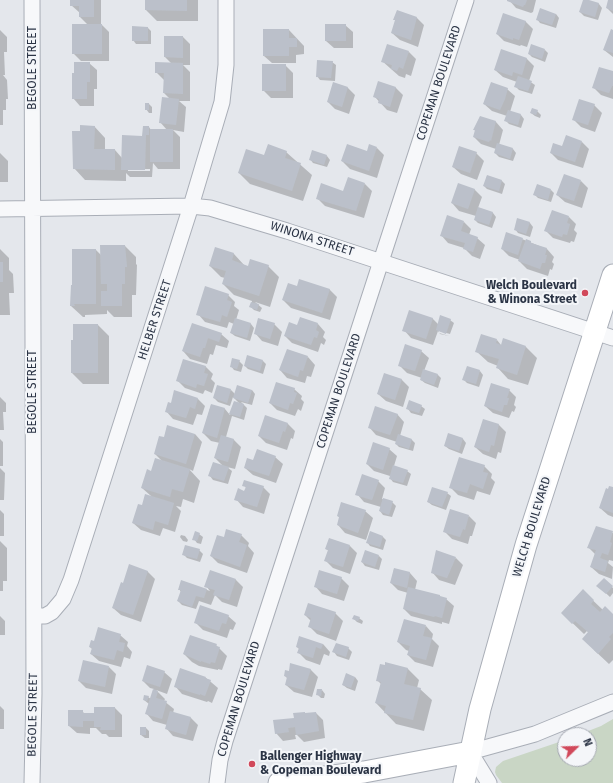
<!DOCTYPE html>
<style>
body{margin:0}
#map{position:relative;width:613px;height:783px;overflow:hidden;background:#e4e7ec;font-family:"Fira Sans",sans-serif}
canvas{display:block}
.north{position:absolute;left:557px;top:727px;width:40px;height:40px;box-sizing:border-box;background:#f4f6f9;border:1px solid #a4a8b1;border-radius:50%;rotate:67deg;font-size:11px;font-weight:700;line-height:16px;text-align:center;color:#2b3445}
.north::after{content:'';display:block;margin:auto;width:14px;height:18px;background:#d1495b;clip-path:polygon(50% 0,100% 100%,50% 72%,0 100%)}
</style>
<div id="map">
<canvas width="613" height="783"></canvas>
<div class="north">N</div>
</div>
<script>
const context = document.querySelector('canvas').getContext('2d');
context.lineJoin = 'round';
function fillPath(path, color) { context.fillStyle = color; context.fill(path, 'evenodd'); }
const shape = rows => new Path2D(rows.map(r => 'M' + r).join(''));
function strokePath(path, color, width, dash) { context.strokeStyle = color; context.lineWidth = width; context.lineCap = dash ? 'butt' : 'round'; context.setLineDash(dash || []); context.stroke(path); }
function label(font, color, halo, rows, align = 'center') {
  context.font = font + ' "Fira Sans",sans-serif'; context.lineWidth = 4; context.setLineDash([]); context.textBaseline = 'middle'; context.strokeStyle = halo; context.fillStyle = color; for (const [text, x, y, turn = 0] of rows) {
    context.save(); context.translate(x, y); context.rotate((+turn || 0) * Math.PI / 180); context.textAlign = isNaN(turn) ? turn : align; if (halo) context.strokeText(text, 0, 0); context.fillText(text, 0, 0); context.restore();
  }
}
fillPath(shape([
 [613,719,613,783,502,783,496,775,495,772,496,767,503,761,565,740,565,759,589,759,589,735,578,735,601,726]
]), '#c9d6c5');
fillPath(shape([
 [71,0,101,0,101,24,109,32,109,61,81,61,73,53,88,25,80,17,80,13,71,5],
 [146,0,198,0,198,21,157,21,146,10],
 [509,0,536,0,533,12,531,13,516,8],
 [585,0,599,4,602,8,598,20,584,16,580,12],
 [610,0,613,0,613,14,607,8],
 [556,14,559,18,556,28,540,23,537,19],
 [417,18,424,25,418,47,400,40,392,33,396,21,394,19],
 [525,21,533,29,527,47,521,45,520,46,504,41,497,34],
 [326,25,345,25,353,32,353,48,334,48,326,41],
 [148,28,151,31,151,44,136,44,133,40],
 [0,30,7,37,7,52,4,52,5,75,3,75,7,80,8,99,6,99,6,110,3,110,3,125,0,125],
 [289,30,304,46,304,54,296,55,296,63,272,63,264,56],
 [613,31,613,57,604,50],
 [183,37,190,44,190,65,183,65,190,72,190,101,179,101,186,107,184,132,173,130,180,137,180,169,158,169,153,163,152,177,130,177,126,173,126,181,85,180,74,168,81,132,94,126,105,138,105,150,115,150,122,158,143,137,149,127,151,130,167,130,160,122,170,99,164,93,164,80,156,72,172,64,165,57],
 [128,169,150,169,150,171,128,171],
 [545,50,548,53,545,62,532,57,529,54],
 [502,51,527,59,534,66,529,81,535,85,532,94,519,90,515,86,517,82,503,77,495,70],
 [409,52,416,59,411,76,406,74,405,78,399,76,382,61],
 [332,62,336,65,335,81,320,80,317,76],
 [89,63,97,70,97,89,94,89,94,106,80,106,73,98],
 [285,65,293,73,293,98,271,98,263,90],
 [613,72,613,99,601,95,593,87],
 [379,82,396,88,403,95,397,113,387,110,374,96],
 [334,83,348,88,355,95,349,114,335,109,328,102],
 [507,89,515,96,510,112,521,115,524,119,521,128,509,124,505,120,507,116,492,111,484,104],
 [149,104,152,107,152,113,149,113,146,109],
 [594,105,602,113,595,132,581,127,573,119],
 [537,111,541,115,540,118,535,116,531,113],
 [480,117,496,122,503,130,499,145,513,149,516,153,513,161,499,157,495,153,496,149,481,144,474,137,476,131,474,130],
 [582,142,589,149,583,168,558,160,551,153],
 [377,148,384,155,377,178,350,169,342,161,368,152],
 [286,152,312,175,303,201,250,184,239,173,265,156],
 [0,153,8,161,8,182,0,182],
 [476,153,484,161,477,180,461,174,453,167],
 [327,156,330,160,327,167,313,163,310,159],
 [487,176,502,181,505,184,502,194,487,189,484,186],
 [581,181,588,188,582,208,565,202,557,195],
 [365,184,372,191,364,218,325,206,317,198,344,192],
 [474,189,482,197,478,208,493,213,496,217,492,228,478,223,475,220,476,216,459,211,452,203],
 [551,190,554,193,551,202,538,198,535,195],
 [569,217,576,224,574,230,577,233,574,242,571,241,570,243,553,238,545,230],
 [518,220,530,223,533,227,530,237,518,233,515,229],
 [464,222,471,229,469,235,477,238,485,245,480,259,472,256,464,248,448,243,441,235],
 [507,233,547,249,554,257,552,262,554,264,552,270,550,269,548,276,527,269,519,261,520,260,509,256,502,249],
 [125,246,136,257,136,264,137,265,136,295,132,295,132,317,114,317,107,310,107,314,85,315,85,317,83,317,71,306,74,286,96,250,101,255],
 [216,248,234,254,245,266,249,267,268,266,279,277,270,307,255,302,262,308,260,312,254,310,251,307,252,301,234,295,223,284,225,278,221,277,210,266],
 [0,249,9,258,9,270,13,274,14,293,9,293,10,315,0,315],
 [329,289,337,297,330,320,291,308,283,300],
 [228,295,235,302,234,306,239,310,236,320,251,324,254,328,250,341,235,336,231,333,234,324,229,322,227,328,205,322,198,314],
 [432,318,439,325,450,320,454,323,450,334,439,331,439,333,449,336,440,334,438,331,433,345,411,338,404,330],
 [274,324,282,332,278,346,262,341,255,333],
 [318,324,325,332,323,337,326,340,324,345,321,343,318,352,292,343,285,336,298,326],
 [98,325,109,336,109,384,83,384,72,373],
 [192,325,221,334,229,341,227,348,216,345,213,355,210,354,207,364,190,359,183,351],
 [497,340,501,345,526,347,537,358,528,385,508,379,497,367,498,366,488,362,476,351],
 [421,351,429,358,424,371,438,375,441,378,438,388,425,383,421,380,422,378,407,373,399,365],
 [248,356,263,361,266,364,263,374,248,369,245,366],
 [308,357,315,365,311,377,307,376,305,383,287,378,280,370],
 [239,361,243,365,241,372,234,370,231,366],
 [205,366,213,374,211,379,215,383,212,393,205,390,203,394,185,388,178,381],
 [480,371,483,375,479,387,467,383,463,379],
 [385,374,402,380,409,387,403,407,386,401,378,394],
 [294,389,302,396,301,399,304,402,301,411,298,409,295,416,277,410,270,403],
 [231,390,235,394,252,390,255,394,252,405,241,402,247,408,244,420,232,416,226,437,234,440,241,447,235,469,227,467,232,471,228,484,213,480,210,476,224,467,215,458,220,443,211,441,203,433,211,405,225,409,230,415,234,402,240,404,233,397,230,406,218,402,214,398],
 [509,390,516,397,514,405,516,407,514,412,512,411,509,418,493,413,485,406],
 [175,392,198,399,205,406,202,415,197,414,193,425,173,419,166,411,171,405],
 [0,397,6,403,6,412,3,412,4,430,0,430],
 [421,406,425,409,422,416,411,413,408,409],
 [397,414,404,422,400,436,412,440,415,443,413,451,399,447,396,444,397,442,376,435,369,427],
 [266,416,288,424,295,431,293,439,291,438,287,450,266,443,259,436],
 [484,420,499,425,506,432,501,453,498,452,496,459,483,454,475,447],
 [195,434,202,442,193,471,189,469,200,481,194,503,183,499,181,507,176,506,181,511,175,532,163,528,160,536,141,530,133,523,143,506,151,496,142,488,152,472,163,462,155,454,164,438],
 [449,434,463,439,466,443,462,454,449,449,445,446],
 [0,439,3,442,3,466,0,466],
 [389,449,397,456,394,466,407,471,411,474,407,486,393,482,390,478,390,476,374,471,367,464],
 [275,457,283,464,276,483,253,475,245,468,254,462],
 [484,466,492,474,491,478,495,482,490,495,477,491,474,500,458,495,450,487],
 [0,468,5,473,4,500,0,500],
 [378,481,385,488,382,499,392,502,396,506,392,517,383,515,380,511,381,507,364,502,357,494],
 [244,485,263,487,270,494,264,514,243,507,236,499,245,492,246,488],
 [613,488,613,517,608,515,600,508,609,490],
 [447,493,451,496,446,510,432,505,428,502],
 [0,510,4,514,4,536,0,536],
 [365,511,373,518,366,540,345,533,338,525,340,518,338,516],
 [469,516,476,523,472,536,470,536,468,544,452,539,444,531],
 [597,527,613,533,613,561,609,560,608,563,613,567,612,579,599,574,591,567,595,554,589,548],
 [370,533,383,537,386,540,383,550,370,546,367,542],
 [199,534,203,537,201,544,197,543,194,539],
 [181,535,185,536,188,540,187,542,183,541,180,537],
 [241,535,249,543,248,546,254,553,247,573,218,563,211,556,224,539],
 [0,541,7,548,7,581,3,581,3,591,0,591],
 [350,546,357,553,350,574,333,568,326,561,329,551,326,549],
 [199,550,203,554,200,562,187,558,183,554],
 [379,556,382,559,379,570,365,566,362,562],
 [456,558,463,565,455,585,439,580,432,572],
 [394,569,410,573,417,581,415,590,446,599,454,606,449,624,442,622,442,624,411,616,404,609,408,593,398,590,391,583],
 [147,571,155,579,141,622,121,615,113,608,123,584],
 [211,571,236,580,243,587,237,607,222,602,215,595,211,605,199,601,196,609,182,605,178,601,181,592,179,589,182,581,210,591,206,586],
 [341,578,349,586,344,601,322,594,315,586],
 [604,579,613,588,613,593,610,597,598,586],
 [583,591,603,610,613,615,613,660,609,664,594,650,589,633,587,631,584,634,562,613],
 [335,613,343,621,336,641,317,634,310,627,311,621,305,615],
 [0,616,5,621,5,635,0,635],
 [228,616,236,623,233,630,230,629,227,638,203,630,196,623],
 [359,618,363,621,362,624,357,622,354,619],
 [426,626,433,634,432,639,439,646,433,667,415,662,408,655,409,651,406,650,398,642],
 [120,635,128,642,127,646,132,652,130,659,124,657,121,667,99,661,91,654,92,649,90,647,95,642],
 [323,644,330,652,329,656,324,654,320,665,306,660,298,652,299,649,297,647],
 [216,645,227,656,222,670,218,669,218,670,199,666,192,662,184,654],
 [348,648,352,652,349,660,337,656,334,652],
 [386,663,408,669,419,680,417,688,420,689,432,700,424,731,396,724,376,703,381,684,377,680],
 [291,665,311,670,318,677,312,697,294,692,286,685,288,679,285,676,289,672],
 [109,667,116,674,112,694,86,688,79,681],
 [164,672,172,679,167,694,156,690,165,699,164,701,174,709,173,713,191,718,198,725,193,741,173,736,166,728,167,725,153,721,146,713,149,704,144,700,148,697,151,699,154,689,150,688,143,681],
 [205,677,218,688,212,703,208,701,207,702,182,694,175,686],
 [355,677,358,681,355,691,347,688,343,685],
 [322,690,325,694,324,698,321,698,317,694],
 [0,706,4,710,4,729,0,729],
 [115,708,122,715,122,737,109,737,106,734,102,734,96,728,90,728,90,734,77,733,69,726,82,711,85,714,95,714],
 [316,713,323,720,325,738,304,742,297,735,295,735,296,739,283,741,276,733,295,719,306,714],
 [146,728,149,731,149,738,145,738,141,735]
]), '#0003');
fillPath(shape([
 [70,0,94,0,94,17,79,17,79,6,70,6],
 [145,0,187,0,187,11,145,10],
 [507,0,527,0,525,5,524,5,523,7,507,1],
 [583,0,589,0,599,3,595,17,579,12],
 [608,0,613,0,613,11,606,8],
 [540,8,556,14,552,25,536,20],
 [397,10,417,17,411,40,391,33,395,20,393,20],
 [503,13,526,21,519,40,513,38,513,40,496,34],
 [72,24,102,24,102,54,72,54],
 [325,24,346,24,346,41,325,41],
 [132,26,148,27,148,41,132,41],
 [263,29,289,29,289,38,297,38,297,47,289,47,289,56,263,56],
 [611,29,613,30,613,53,603,50],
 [164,36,183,36,183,58,164,57],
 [387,44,409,51,403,69,399,67,397,71,391,69,392,65,381,62],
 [531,44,545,49,542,59,528,54],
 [501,49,527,58,522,75,513,72,512,76,494,70],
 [317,60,333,61,331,78,316,77],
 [74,62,90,62,90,82,87,82,87,99,72,99,72,73,74,73],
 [155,62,183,63,183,94,163,93,164,73,155,73],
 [262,64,286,64,286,91,262,91],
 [599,67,613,71,613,86,612,86,609,93,592,88],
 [518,76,532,81,528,91,514,87],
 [378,81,396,87,390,107,378,103,379,99,373,97],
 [333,82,348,87,342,107,327,102],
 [491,82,508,88,505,99,500,110,483,104],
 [162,97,179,99,176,125,159,123],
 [579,99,595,104,588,125,572,120],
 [145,103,149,103,149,110,145,110],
 [532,108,538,110,536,115,530,113],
 [508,110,521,114,518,125,504,121],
 [480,116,496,121,491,141,490,140,489,142,473,137,475,130,473,130],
 [80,125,95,126,94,149,115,149,115,170,73,169,72,131,80,131],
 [143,126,149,126,149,135,146,135,145,170,121,170,122,135,142,136],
 [150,129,173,129,173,162,150,162],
 [566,135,582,141,575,162,550,153,553,143,562,146],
 [497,143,513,148,510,159,494,153],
 [268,144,287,151,285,158,301,163,292,191,238,173,246,149,264,155],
 [347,144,367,151,369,144,377,147,369,171,341,161],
 [459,146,477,152,470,173,452,167],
 [312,150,327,155,324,165,309,160],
 [564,174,581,180,574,201,556,195],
 [487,175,502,180,499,191,483,186],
 [348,177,365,183,356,211,316,199,321,183,343,191],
 [458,183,475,189,468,209,451,203],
 [537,184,551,189,548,200,533,195],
 [478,207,493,212,489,225,474,220],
 [552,210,569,216,567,223,570,224,567,235,563,234,562,237,544,231],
 [447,215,464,221,461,231,478,237,473,252,463,249,465,243,440,236],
 [517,218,530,222,526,234,514,230],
 [506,232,523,238,518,255,501,249],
 [526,239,531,241,531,243,547,248,545,255,547,255,545,263,542,263,540,269,518,261],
 [100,245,125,245,127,267,125,267,125,284,122,284,122,306,101,306,101,291,107,291,107,284,101,284],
 [215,247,234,253,232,260,248,266,250,259,269,265,259,296,222,284,226,271,209,266],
 [72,249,96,249,96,304,74,304,75,306,70,306,71,285,72,285],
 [0,262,3,262,3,282,0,282],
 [299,279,330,289,322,313,282,300,288,283,297,286],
 [205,286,229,294,227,300,232,302,227,317,222,315,220,322,196,315],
 [251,302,259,304,257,310,249,307],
 [409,310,433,318,426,339,402,331],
 [440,315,451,319,446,334,436,330],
 [300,317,318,323,316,330,319,332,317,338,314,337,311,345,284,336,289,322,297,325],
 [235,318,251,323,247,338,230,333],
 [258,318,275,323,270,339,254,334],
 [192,323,222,333,219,342,208,338,205,348,203,348,200,357,182,351],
 [73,324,98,324,98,373,71,373,71,340,73,340],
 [481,334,497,339,496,343,501,345,503,338,526,346,517,375,496,368,499,359,475,352],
 [405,344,422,350,415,371,398,366],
 [287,349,308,356,303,371,300,370,298,377,279,370],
 [247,355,263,360,260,371,244,366],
 [232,358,240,360,237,369,230,367],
 [183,359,206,366,204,373,208,374,204,386,197,384,196,388,176,381],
 [467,366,480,370,476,384,462,380],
 [423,369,438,374,434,385,420,380],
 [384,373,402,379,395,400,377,394],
 [276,382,295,388,294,392,297,393,293,404,290,403,288,410,269,403],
 [491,383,510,389,507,398,509,398,507,405,504,405,502,412,484,406],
 [217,385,231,389,227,403,213,398],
 [237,385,252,390,248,403,233,398],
 [174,390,198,398,195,409,190,407,186,418,165,412,168,402,171,403],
 [409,400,422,405,419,413,406,409],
 [234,401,244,404,240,417,229,414],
 [211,404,225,408,217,438,202,433],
 [375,406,398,414,390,435,368,428],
 [265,415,288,423,285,432,283,431,279,443,258,436],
 [483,419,499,424,494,446,491,445,489,452,474,447],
 [167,425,195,434,186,464,154,454,159,436,164,437],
 [448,433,463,438,459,451,444,446],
 [398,434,412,439,409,449,395,444],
 [221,435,234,439,228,462,214,458],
 [373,442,390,448,383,470,366,464],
 [257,449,276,456,269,476,244,468,247,458,253,460],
 [459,457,485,465,483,472,488,473,483,489,470,484,467,493,449,488],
 [155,458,190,469,183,492,172,489,170,497,141,488,147,469,151,471],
 [213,462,229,467,224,481,208,476],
 [393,465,408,470,403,483,389,479],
 [362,474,379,480,372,500,355,495],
 [244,480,264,486,257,507,234,500,238,488,244,491,246,487,242,486],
 [609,486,613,487,613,513,599,508,606,488,608,489],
 [432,487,448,492,442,507,427,502],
 [145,494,174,503,168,525,155,521,153,530,132,523,138,504,142,505],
 [383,498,393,501,389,515,379,511],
 [341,502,366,510,358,533,337,525,339,517,337,516],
 [450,509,469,515,465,530,463,529,460,537,443,532],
 [596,526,613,531,610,542,612,543,608,555,602,553,600,558,608,561,605,572,590,567,596,550,587,548],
 [226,529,242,534,239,542,247,545,240,567,210,556,217,535,224,537],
 [195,531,200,533,197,541,192,540],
 [370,531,383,536,380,547,366,543],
 [329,538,350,545,343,567,324,561,328,550,325,549],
 [185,545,200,549,197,559,182,555],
 [365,550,379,555,375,567,361,562],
 [436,550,456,557,447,578,431,573],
 [129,564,148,571,133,615,112,608,121,582,123,583],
 [394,568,410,572,407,588,390,583],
 [210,570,236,579,229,600,213,595,215,590,204,587],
 [319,570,342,577,337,594,314,587],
 [604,578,613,586,606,594,596,586],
 [181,580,207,589,204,598,196,596,192,607,177,601,181,590,178,590],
 [408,587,440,595,440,596,447,598,442,618,435,616,434,617,403,609],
 [583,589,594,600,591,604,600,612,605,606,613,614,613,633,609,637,611,639,598,654,582,639,588,632,575,621,572,624,561,613],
 [308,603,336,612,329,634,308,627,311,618,304,615],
 [200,605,229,615,226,624,222,623,219,631,194,623],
 [354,615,360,617,358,621,352,619],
 [404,619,426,625,423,636,432,638,426,660,407,655,410,646,397,642],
 [98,627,121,634,119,642,125,643,123,652,117,650,114,660,90,654,92,648,89,647,91,640,94,641],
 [190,635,217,644,216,646,220,647,215,663,211,662,210,664,201,661,201,662,183,654],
 [299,636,323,644,321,649,316,647,313,658,297,653,299,648,296,647],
 [336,643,349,647,346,657,332,652],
 [83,660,109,666,105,687,78,681],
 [385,662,408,668,404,684,421,688,413,720,384,713,386,706,375,703,381,682,376,681,380,664,385,665],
 [290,663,311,669,304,690,285,685,287,677,284,676,285,670,289,671],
 [147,665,165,671,160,687,142,681],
 [180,668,206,677,205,678,211,680,205,696,200,694,200,695,174,687],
 [346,673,355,677,351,688,342,685],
 [153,689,158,691,156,698,167,701,162,719,145,714],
 [317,689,322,689,321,696,316,695],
 [144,695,149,696,147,701,143,700],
 [94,707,115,707,115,730,100,730,101,727,94,727,94,721,83,721,83,727,68,726,68,710,83,710,83,713,94,713],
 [170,711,191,717,186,735,165,729],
 [305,712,305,713,316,712,319,731,296,735,295,727,288,728,289,732,275,734,273,720,294,718,293,713],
 [140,727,146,727,146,735,140,735]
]), '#bbc0ca');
const street = shape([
 [0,209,191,206,210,208,287,231,613,338],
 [34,616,45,616,52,612,63,599,71,580,191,206,222,102,226,65,226,0],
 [32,783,34,693,32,0],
 [217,783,220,760,225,741,466,0],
 [489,783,470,752,535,734,613,702]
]);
const secondary = shape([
 [279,783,364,772,470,752],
 [464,783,480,709,526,545,613,275]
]);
strokePath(street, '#a9aeb7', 17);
strokePath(secondary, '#a9aeb7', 23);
strokePath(street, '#f7f8fa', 15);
strokePath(secondary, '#fff', 21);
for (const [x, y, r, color] of [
 [585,293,4,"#d1495b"],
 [252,764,4,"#d1495b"]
]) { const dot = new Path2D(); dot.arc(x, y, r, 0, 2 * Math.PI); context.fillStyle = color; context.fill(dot); strokePath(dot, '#f4f6f9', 1.5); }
label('12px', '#2b3445', '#f4f6f9', [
 ["BEGOLE STREET",33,68,-90],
 ["COPEMAN BOULEVARD",439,83,-72],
 ["WINONA STREET",312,239,18],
 ["HELBER STREET",155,320,-72],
 ["COPEMAN BOULEVARD",339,391,-72],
 ["BEGOLE STREET",33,392,-90],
 ["WELCH BOULEVARD",532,527,-73],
 ["COPEMAN BOULEVARD",239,699,-73],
 ["BEGOLE STREET",33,715,-89]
]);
label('bold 12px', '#2b3445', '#f4f6f9', [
 ["Welch Boulevard",577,286],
 ["& Winona Street",577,300],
 ["Ballenger Highway",260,757,"left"],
 ["& Copeman Boulevard",260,771,"left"]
], 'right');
</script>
